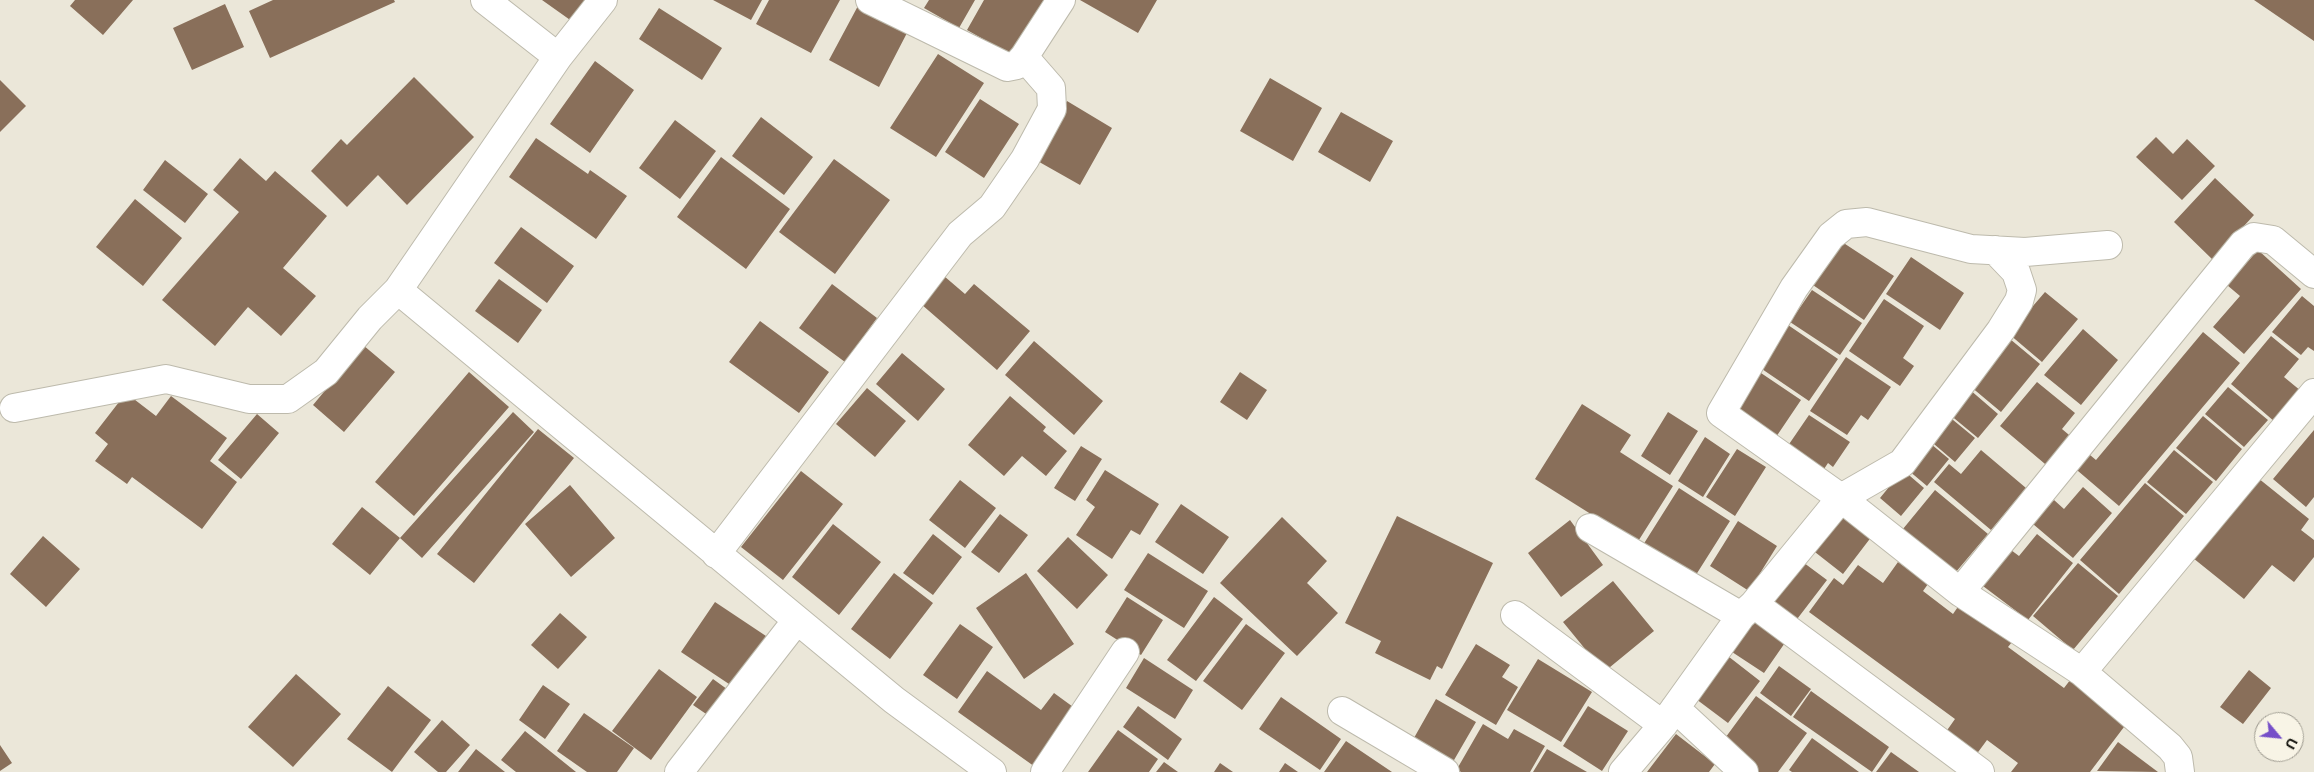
<!DOCTYPE html>
<style>
body{margin:0}
#map{position:relative;width:2314px;height:772px;overflow:hidden;background:#ebe7d9;font-family:Helvetica,sans-serif}
canvas{display:block}
.north{position:absolute;left:2254px;top:712px;width:50px;height:50px;box-sizing:border-box;background:#f8f4e6;border:1px solid #9c998e;border-radius:50%;rotate:118deg;font-size:14px;font-weight:700;line-height:20px;text-align:center;color:#11100b}
.north::after{content:'';display:block;margin:auto;width:18px;height:22px;background:#764fc8;clip-path:polygon(50% 0,100% 100%,50% 72%,0 100%)}
</style>
<div id="map">
<canvas width="2314" height="772"></canvas>
<div class="north">U</div>
</div>
<script>
const context = document.querySelector('canvas').getContext('2d');
context.lineJoin = 'round';
function fillPath(path, color) { context.fillStyle = color; context.fill(path, 'evenodd'); }
const shape = rows => new Path2D(rows.map(r => 'M' + r).join(''));
function strokePath(path, color, width, dash) { context.strokeStyle = color; context.lineWidth = width; context.lineCap = dash ? 'butt' : 'round'; context.setLineDash(dash || []); context.stroke(path); }
fillPath(shape([
 [75,0,133,0,103,35,70,6],
 [273,0,394,0,395,2,270,58,249,11],
 [542,0,588,0,573,22],
 [713,0,762,0,751,20],
 [769,0,840,0,811,53,756,24],
 [929,0,975,0,959,28,924,8],
 [984,0,1045,0,1013,56,967,30],
 [1080,0,1157,0,1138,33],
 [2254,0,2314,0,2314,41],
 [225,4,244,47,192,70,173,28],
 [859,4,908,31,879,87,829,60],
 [659,8,722,48,702,80,639,39],
 [938,54,984,83,936,157,890,128],
 [595,61,634,90,590,153,550,124],
 [414,77,474,137,407,205,378,175,347,207,311,171,341,139,347,145],
 [1270,78,1322,108,1293,161,1240,131],
 [0,80,26,106,0,132],
 [980,99,1019,124,984,178,945,152],
 [1067,101,1112,128,1080,185,1034,159],
 [1341,112,1393,141,1370,182,1318,152],
 [761,117,813,157,784,195,732,156],
 [675,120,716,151,680,199,639,168],
 [2156,137,2173,154,2187,139,2215,166,2182,200,2136,157],
 [536,138,588,174,590,170,627,196,596,239,509,177],
 [721,157,790,209,746,269,677,217],
 [240,158,266,181,275,171,327,216,283,268,316,296,281,336,248,307,215,346,162,300,239,212,213,190],
 [834,159,890,200,835,274,779,232],
 [165,160,208,194,185,223,143,190],
 [2215,178,2254,215,2213,260,2174,222],
 [135,199,182,238,143,286,96,247],
 [521,227,574,266,547,303,494,263],
 [1839,240,1894,276,1864,320,1810,283],
 [2258,250,2301,289,2244,354,2213,327,2240,296,2227,285],
 [1911,257,1964,293,1940,330,1886,294],
 [944,276,965,294,974,284,1030,331,997,370,921,304],
 [499,279,542,310,518,343,475,311],
 [832,284,877,318,845,362,799,328],
 [1812,290,1862,323,1840,355,1790,322],
 [2045,292,2078,319,2042,362,2009,334],
 [2302,296,2314,306,2314,351,2308,347,2301,355,2272,332],
 [1884,299,1924,326,1903,358,1914,366,1900,386,1849,351],
 [760,321,829,372,799,413,729,362],
 [1788,325,1838,359,1809,401,1759,367],
 [2083,329,2118,360,2081,405,2044,375],
 [2203,332,2240,363,2119,506,2071,465,2084,450,2096,460],
 [2271,336,2299,359,2284,377,2301,391,2275,422,2231,384],
 [2010,339,2040,364,2001,412,1970,386],
 [1034,341,1103,401,1074,435,1005,375],
 [363,345,395,372,344,432,313,405],
 [902,353,945,389,918,421,876,384],
 [1846,357,1891,387,1868,420,1861,415,1847,435,1810,411],
 [1758,371,1801,400,1774,440,1731,412],
 [469,372,509,407,414,516,375,482],
 [1240,372,1267,390,1247,420,1220,402],
 [2037,382,2075,413,2062,429,2075,440,2051,469,2000,426],
 [2228,387,2268,420,2244,447,2205,414],
 [867,388,906,421,875,457,836,424],
 [1969,389,1998,414,1978,438,1949,414],
 [126,393,156,416,171,396,227,438,210,461,237,482,202,529,132,477,127,484,95,461,108,444,95,433],
 [1010,396,1046,427,1043,431,1067,451,1046,476,1022,456,1004,476,968,445],
 [1582,404,1631,435,1620,452,1673,486,1637,543,1535,479],
 [513,412,534,432,422,558,400,538,370,575,332,544,362,507,400,538],
 [1668,412,1698,431,1670,475,1641,456],
 [257,414,279,433,241,479,218,460],
 [1809,415,1850,442,1833,467,1828,463,1818,478,1783,453],
 [1947,415,1975,438,1955,462,1927,438],
 [2203,416,2242,449,2216,481,2176,448],
 [538,429,574,458,474,583,437,554],
 [2314,430,2314,497,2306,507,2273,479],
 [1705,437,1730,454,1703,497,1678,481],
 [1925,439,1949,459,1927,486,1902,465],
 [1081,446,1102,459,1075,501,1054,488],
 [1737,449,1766,467,1735,516,1706,497],
 [1981,450,2026,488,1991,530,1934,482,1949,464,1961,474],
 [2174,450,2213,482,2186,514,2147,482],
 [1105,470,1159,504,1140,535,1131,530,1112,559,1076,535,1095,507,1086,500],
 [1903,470,1924,488,1901,516,1880,498],
 [801,471,843,504,783,580,741,547],
 [2258,478,2309,519,2301,530,2314,540,2314,557,2294,582,2272,565,2244,599,2193,558],
 [960,480,996,508,965,548,929,520],
 [2145,483,2184,516,2119,594,2080,560],
 [570,485,615,538,571,577,525,524],
 [2083,487,2112,513,2073,558,2033,524,2054,500,2064,509],
 [1679,488,1730,521,1694,578,1643,545],
 [1935,490,1988,534,1950,579,1898,535],
 [1181,504,1229,537,1203,574,1155,542],
 [1835,507,1872,536,1843,574,1806,545],
 [1000,514,1028,535,999,573,971,552],
 [1397,516,1493,563,1442,669,1437,666,1430,680,1375,653,1381,641,1345,623],
 [1282,517,1327,561,1307,583,1338,613,1297,656,1220,583],
 [1570,520,1603,565,1561,597,1528,553],
 [1738,521,1777,546,1749,591,1710,566],
 [833,524,881,562,839,615,792,577],
 [933,534,962,557,933,595,903,573],
 [2037,534,2073,563,2028,620,1979,583,2007,547,2019,556],
 [43,536,80,569,46,607,10,574],
 [1068,537,1108,575,1077,609,1037,571],
 [1148,553,1208,591,1184,628,1124,590],
 [1796,557,1827,580,1791,627,1760,604],
 [1898,562,1928,584,1923,591,1953,614,1964,598,2016,637,2008,647,2064,688,2074,675,2127,723,2090,772,2011,772,2018,763,1987,740,1973,759,1943,736,1955,719,1809,612,1834,578,1843,585,1858,565,1883,583],
 [2078,563,2118,596,2073,650,2033,616],
 [894,573,933,603,890,659,851,629],
 [1026,573,1074,644,1024,679,976,608],
 [1613,581,1654,631,1604,672,1563,622],
 [1127,597,1163,620,1141,655,1105,632],
 [1214,597,1243,619,1196,681,1167,660],
 [715,602,769,638,735,688,681,652],
 [560,613,587,637,558,669,531,645],
 [1754,613,1789,637,1764,673,1729,650],
 [960,624,993,647,957,699,923,675],
 [1246,624,1285,653,1242,710,1203,681],
 [1476,644,1510,665,1502,677,1518,687,1496,725,1445,695],
 [1724,653,1760,681,1728,723,1692,696],
 [1144,658,1193,690,1175,719,1126,688],
 [1538,659,1592,692,1561,742,1507,710],
 [1779,666,1811,689,1791,716,1760,693],
 [659,669,697,697,651,760,612,731],
 [2249,670,2271,688,2243,724,2220,707],
 [987,671,1041,710,1054,693,1080,712,1038,769,958,712],
 [296,674,341,714,293,767,248,727],
 [713,679,731,692,712,718,693,705],
 [543,685,570,704,545,739,519,720],
 [388,686,431,720,392,772,347,739],
 [1811,691,1889,747,1872,772,1793,717],
 [1756,696,1807,733,1778,772,1758,772,1720,745],
 [1281,697,1341,739,1320,770,1259,729],
 [1436,699,1476,722,1450,767,1410,745],
 [1138,706,1182,739,1168,760,1123,727],
 [1588,706,1628,731,1602,771,1563,746],
 [584,713,634,748,617,772,587,772,557,751],
 [442,720,470,745,446,772,438,772,414,752],
 [1483,724,1508,739,1514,729,1545,746,1530,772,1461,772,1457,769],
 [1118,730,1158,759,1149,772,1088,772],
 [525,731,576,772,516,772,501,760],
 [1676,734,1715,764,1709,772,1647,772],
 [1812,738,1859,772,1792,772,1789,770],
 [1346,741,1392,772,1324,772],
 [2118,742,2158,772,2097,771],
 [0,745,12,763,0,771],
 [476,749,505,772,458,772],
 [1547,749,1587,772,1533,772],
 [1891,752,1919,772,1876,772],
 [1164,762,1178,772,1156,772],
 [1220,763,1233,772,1214,772],
 [1285,763,1298,772,1279,772]
]), '#896f5a');
const minor = shape([
 [485,0,558,57],
 [870,0,1007,67,1017,65,1024,57,1061,0],
 [2108,245,2025,252,1971,249,1867,222,1846,224,1831,236,1794,288,1721,413,1841,498,1960,592,2082,672,2170,747,2178,757,2180,772],
 [398,290,894,700,992,772],
 [14,408,166,379,249,399,288,399,326,372,370,318,398,290,558,57,603,0],
 [1590,528,1741,616],
 [716,554,960,234,992,207,1025,159,1052,109,1051,88,1024,57],
 [1960,592,2243,244,2254,237,2273,240,2314,274],
 [1754,604,1980,772],
 [1515,615,1663,725],
 [2082,672,2314,393],
 [1675,708,1744,772],
 [1342,711,1445,772],
 [679,772,797,620],
 [1045,772,1125,652],
 [1623,772,1663,725,1741,616,1754,604,1841,498,1902,463,2001,330,2019,301,2022,290,2016,272,1995,250]
]);
strokePath(minor, '#bdbaac', 30);
strokePath(minor, '#fff', 28);
</script>
